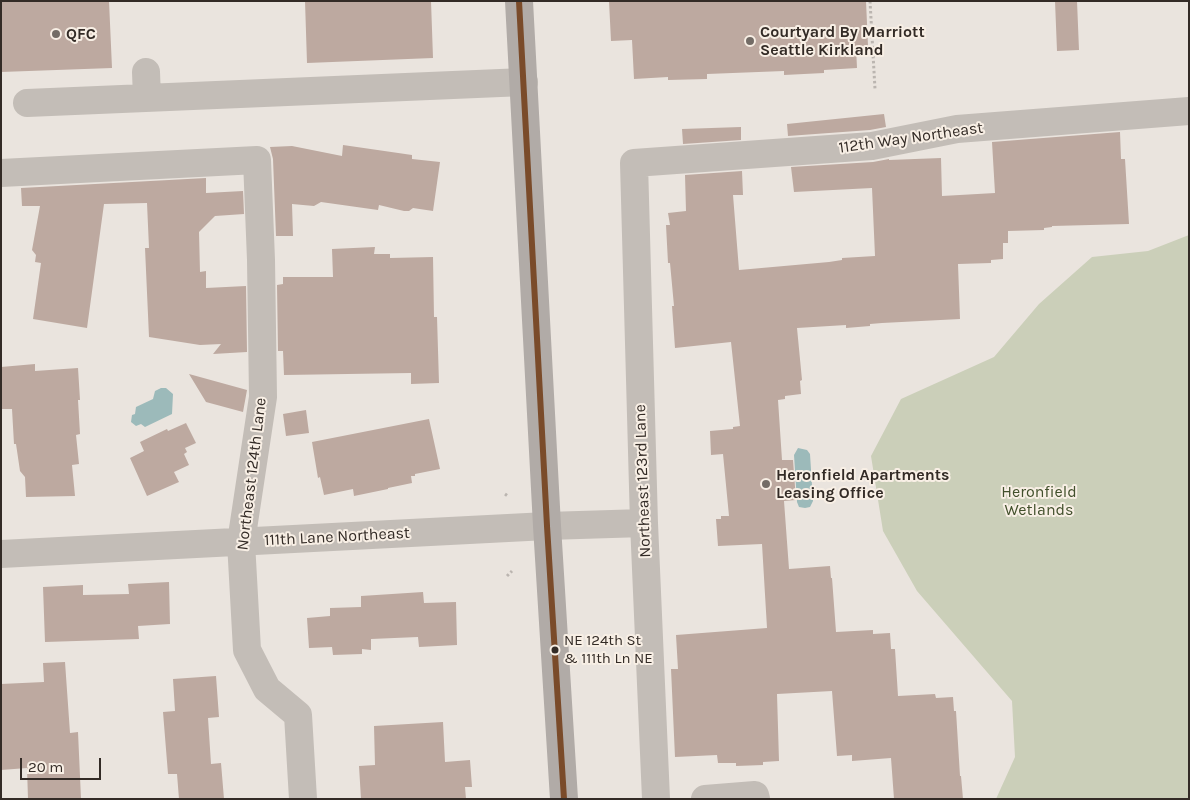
<!DOCTYPE html>
<style>
body{margin:0}
#map{position:relative;width:1190px;height:800px;overflow:hidden;background:#eae4de;font-family:Karla,sans-serif}
canvas{display:block}
.frame{position:absolute;inset:0;border:2px solid #332b26;pointer-events:none}
.scale{position:absolute;left:20px;top:758px;width:81px;height:22px;box-sizing:border-box;border:2px solid #332b26;border-top:0;padding-left:6px;font-size:15px;line-height:18px;white-space:nowrap;color:#332b26;-webkit-text-stroke:4px #f8efe5;paint-order:stroke}
</style>
<div id="map">
<canvas width="1190" height="800"></canvas>
<div class="frame"></div>
<div class="scale">20 m</div>
</div>
<script>
const context = document.querySelector('canvas').getContext('2d');
context.lineJoin = 'round';
function fillPath(path, color) { context.fillStyle = color; context.fill(path, 'evenodd'); }
const shape = rows => new Path2D(rows.map(r => 'M' + r).join(''));
function strokePath(path, color, width, dash) { context.strokeStyle = color; context.lineWidth = width; context.lineCap = dash ? 'butt' : 'round'; context.setLineDash(dash || []); context.stroke(path); }
function label(font, color, halo, rows, align = 'center') {
  context.font = font + ' Karla,sans-serif'; context.lineWidth = 4; context.setLineDash([]); context.textBaseline = 'middle'; context.strokeStyle = halo; context.fillStyle = color; for (const [text, x, y, turn = 0] of rows) {
    context.save(); context.translate(x, y); context.rotate((+turn || 0) * Math.PI / 180); context.textAlign = isNaN(turn) ? turn : align; if (halo) context.strokeText(text, 0, 0); context.fillText(text, 0, 0); context.restore();
  }
}
fillPath(shape([
 [1189,235,1189,799,996,799,1015,757,1012,701,917,591,883,531,871,456,901,399,994,357,1039,304,1092,257,1148,251]
]), '#cbcfb9');
fillPath(shape([
 [161,388,166,388,173,394,172,414,145,427,141,424,136,426,131,422,132,415,135,414,136,407,153,399,155,391],
 [798,448,807,450,810,454,813,501,810,507,805,508,799,507,797,502,794,455]
]), '#9cbaba');
fillPath(shape([
 [1,1,109,1,112,68,1,72],
 [305,1,431,1,433,58,307,63],
 [609,1,866,1,868,46,856,47,857,68,824,70,824,73,784,75,784,71,707,74,707,79,668,80,668,77,634,79,632,40,611,41],
 [1055,1,1077,1,1079,50,1057,51],
 [884,114,886,127,870,130,788,136,787,124],
 [741,127,741,140,683,144,682,129],
 [1120,132,1121,159,1125,159,1129,224,1052,226,1052,227,1044,228,1044,230,1008,231,1008,243,1003,243,1003,259,991,260,991,263,958,264,960,319,882,323,870,324,870,326,846,328,846,325,797,328,802,380,800,381,801,394,785,396,785,399,778,400,782,460,793,460,796,500,784,501,789,569,830,566,831,578,832,578,836,632,873,630,873,634,890,633,891,649,895,649,898,696,935,694,936,698,953,697,954,711,956,711,960,776,961,776,963,799,894,799,891,758,852,761,852,755,837,756,832,691,777,694,779,761,763,762,763,765,736,766,736,763,718,763,717,755,675,757,671,669,678,669,676,635,767,628,762,544,718,546,716,519,721,519,721,516,729,516,723,454,711,455,710,431,733,429,733,427,740,426,731,342,675,348,672,306,674,306,670,263,668,263,666,225,670,225,668,213,686,211,685,175,742,171,743,195,733,195,739,270,829,262,842,260,842,258,875,256,872,188,794,192,791,167,873,162,889,159,889,160,941,158,942,196,995,193,992,142],
 [343,145,412,155,412,159,440,162,433,211,413,208,409,211,404,211,379,205,378,210,321,202,314,206,292,204,293,236,276,236,273,159,270,147,292,146,342,156],
 [206,178,206,193,243,191,244,214,215,216,199,232,200,272,206,271,206,288,246,286,247,352,213,354,221,344,200,345,149,337,145,248,149,248,147,203,104,204,87,328,33,319,41,263,35,262,36,255,32,250,40,206,22,206,21,188],
 [375,247,374,254,390,254,390,258,433,257,434,317,437,317,439,383,411,384,411,373,284,375,283,351,278,351,277,285,283,284,283,277,333,277,332,249],
 [35,364,35,371,78,368,80,400,78,400,80,434,76,435,79,464,72,465,75,496,26,497,25,477,20,471,16,444,14,444,12,409,1,409,1,367],
 [189,374,247,390,243,412,206,402],
 [306,410,309,433,286,436,283,414],
 [429,419,440,469,415,474,415,476,411,476,412,483,388,488,388,489,354,496,353,489,324,495,320,477,318,478,312,442],
 [186,423,196,443,185,448,187,452,184,454,189,465,174,472,179,482,147,496,130,458,144,451,140,442,167,429,168,431],
 [169,582,170,624,138,626,139,639,45,642,43,587,83,585,83,595,129,594,128,584],
 [423,592,424,603,456,602,457,645,419,647,418,637,371,639,371,650,362,649,362,654,333,655,332,647,309,648,307,618,330,616,330,608,361,607,361,596],
 [65,662,70,733,78,732,81,799,28,799,27,768,1,770,1,684,44,682,43,663],
 [216,676,219,717,208,718,211,764,221,763,224,799,179,799,177,774,168,774,163,712,175,711,173,679],
 [443,722,445,762,470,760,472,787,465,787,466,799,361,799,359,766,375,765,374,726]
]), '#bda9a0');
strokePath(shape([
 [870,1,875,89],
 [505,494,509,497],
 [507,576,512,571]
]), '#bbb5b0', 3, [2.5, 2.5]);
strokePath(shape([
 [146,72,147,98],
 [27,103,524,82],
 [1,173,257,160,261,260,263,397,241,542,247,650,267,689,298,715,303,799],
 [1,554,547,526,644,523],
 [656,799,644,523,634,163,872,146,957,129,1189,111],
 [705,799,755,795,756,799]
]), '#c3bdb7', 28);
strokePath(shape([
 [519,1,547,526,564,799]
]), '#b1aba7', 28);
strokePath(shape([
 [519,1,547,526,564,799]
]), '#7a4b2a', 6);
for (const [x, y, r, color] of [
 [56,34,5,"#736c66"],
 [750,41,5,"#736c66"],
 [766,484,5,"#736c66"],
 [555,650,4.5,"#332b26"]
]) { const dot = new Path2D(); dot.arc(x, y, r, 0, 2 * Math.PI); context.fillStyle = color; context.fill(dot); strokePath(dot, '#f8efe5', 2); }
label('15px', '#332b26', '#f8efe5', [
 ["NE 124th St",564,641],
 ["& 111th Ln NE",564,659]
], 'left');
label('bold 16px', '#332b26', '#f8efe5', [
 ["Courtyard By Marriott",760,32],
 ["Seattle Kirkland",760,50],
 ["QFC",66,34],
 ["Heronfield Apartments",776,475],
 ["Leasing Office",776,493]
], 'left');
label('16px', '#332b26', '#f8efe5', [
 ["112th Way Northeast",911,138,-8],
 ["Northeast 124th Lane",252,474,-83],
 ["Northeast 123rd Lane",643,481,-92],
 ["111th Lane Northeast",337,537,-3]
]);
label('16px', '#42502c', '#f8efe5', [
 ["Heronfield",1039,492],
 ["Wetlands",1039,510]
]);
</script>
